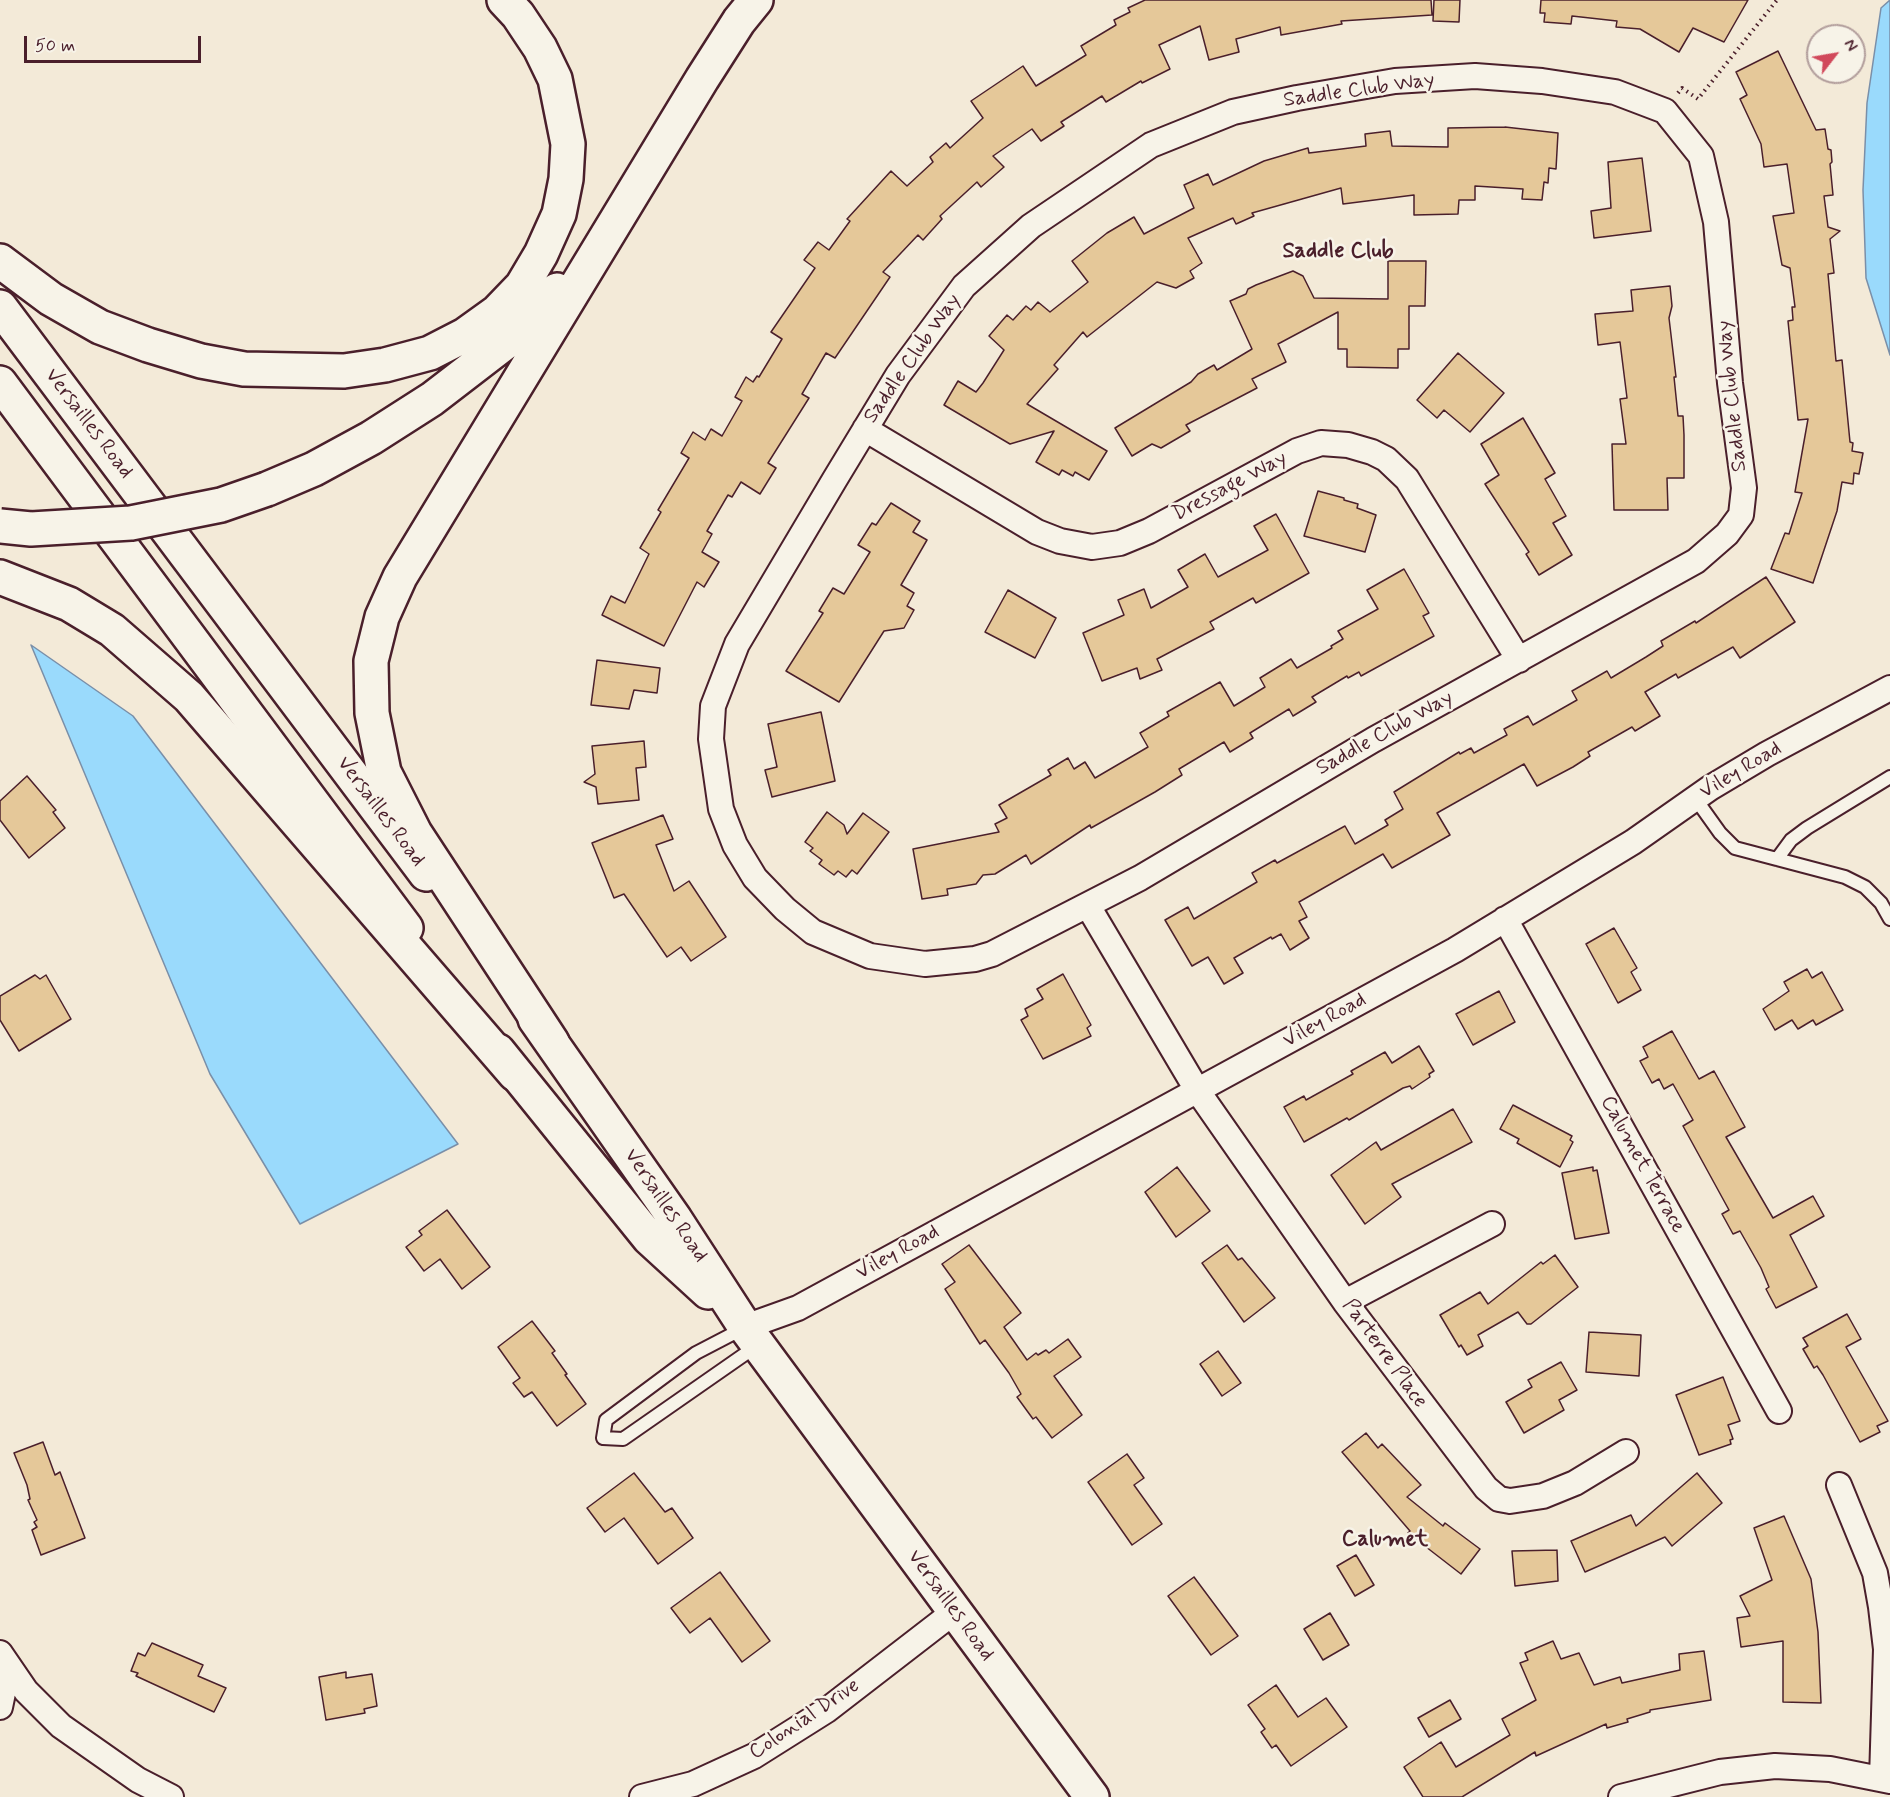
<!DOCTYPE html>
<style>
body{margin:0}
#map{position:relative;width:1890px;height:1797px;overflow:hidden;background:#f3ead8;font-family:Mynerve,sans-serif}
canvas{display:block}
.north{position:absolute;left:1806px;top:24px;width:60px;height:60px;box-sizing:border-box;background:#f7f3e8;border:2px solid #b29e9c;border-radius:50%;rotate:59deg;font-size:16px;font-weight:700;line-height:24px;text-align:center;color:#4a1f2b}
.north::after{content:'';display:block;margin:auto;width:21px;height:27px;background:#d1495b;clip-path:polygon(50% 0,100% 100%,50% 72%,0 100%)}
.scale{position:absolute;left:24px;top:36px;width:177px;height:27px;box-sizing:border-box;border:3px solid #4a1f2b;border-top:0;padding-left:8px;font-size:18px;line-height:21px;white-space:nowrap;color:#4a1f2b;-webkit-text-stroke:4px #f7f3e8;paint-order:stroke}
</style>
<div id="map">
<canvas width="1890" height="1797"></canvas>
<div class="north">N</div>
<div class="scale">50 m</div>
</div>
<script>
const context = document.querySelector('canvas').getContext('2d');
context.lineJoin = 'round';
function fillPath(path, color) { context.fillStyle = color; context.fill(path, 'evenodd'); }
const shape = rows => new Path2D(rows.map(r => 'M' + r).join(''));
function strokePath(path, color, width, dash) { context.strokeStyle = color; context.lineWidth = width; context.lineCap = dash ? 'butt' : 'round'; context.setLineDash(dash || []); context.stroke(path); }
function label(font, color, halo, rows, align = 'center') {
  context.font = font + ' Mynerve,sans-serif'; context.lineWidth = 5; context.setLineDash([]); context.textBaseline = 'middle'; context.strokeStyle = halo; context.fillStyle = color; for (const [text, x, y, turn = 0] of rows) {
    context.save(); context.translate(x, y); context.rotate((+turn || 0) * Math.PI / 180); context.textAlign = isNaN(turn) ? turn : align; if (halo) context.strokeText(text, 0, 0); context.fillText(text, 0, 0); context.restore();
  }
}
const water = shape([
 [1890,0,1890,355,1866,278,1863,190,1867,103,1881,8,1890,0],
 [31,645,133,716,458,1144,300,1224,210,1074,31,645]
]);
fillPath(water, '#9adafc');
strokePath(water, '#7a8fa8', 1.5);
const building = shape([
 [1145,0,1431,0,1432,15,1341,21,1342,24,1281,35,1280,27,1236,39,1239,52,1209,60,1200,26,1159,45,1170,69,1142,83,1141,81,1106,102,1102,96,1061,122,1064,126,1041,141,1032,129,993,156,1004,167,981,187,977,182,940,216,942,219,923,240,918,235,883,272,890,277,835,358,826,353,802,394,809,398,768,463,776,468,760,494,741,482,732,497,728,495,707,531,712,534,702,552,719,562,704,587,697,582,664,646,602,615,611,596,625,603,649,554,640,548,661,512,658,510,689,458,681,453,693,432,705,440,711,429,722,436,742,401,735,397,746,377,753,382,757,376,759,377,782,339,771,332,815,268,804,260,818,242,829,250,850,221,847,219,891,171,907,186,933,162,930,157,946,143,950,148,983,118,971,101,1023,66,1036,86,1086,55,1081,46,1116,25,1114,20,1130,12,1128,8,1145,0],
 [1434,0,1460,0,1459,22,1433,21,1434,0],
 [1541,0,1748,0,1724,42,1693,28,1679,52,1640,29,1616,27,1617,21,1572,16,1571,24,1544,22,1545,13,1540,13,1541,0],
 [1778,51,1816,130,1825,129,1828,149,1831,150,1832,162,1830,164,1833,195,1824,196,1828,227,1840,231,1830,239,1834,273,1828,274,1836,361,1842,360,1850,442,1853,443,1852,451,1863,453,1859,474,1854,473,1853,484,1842,482,1837,511,1813,583,1771,569,1785,533,1789,534,1802,493,1795,492,1808,419,1798,420,1788,321,1793,320,1792,307,1795,307,1790,268,1782,265,1773,216,1794,213,1787,164,1764,167,1761,144,1740,99,1747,95,1736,72,1778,51],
 [1505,127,1558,133,1556,169,1549,168,1548,183,1544,182,1542,200,1522,199,1523,189,1475,186,1475,200,1459,200,1458,214,1414,215,1414,195,1343,204,1341,188,1252,213,1254,216,1236,224,1233,218,1188,238,1202,263,1190,271,1194,278,1176,288,1157,282,1087,337,1083,332,1054,365,1058,369,1027,404,1107,451,1089,480,1075,472,1073,476,1062,470,1059,475,1036,462,1054,431,1010,444,944,405,958,381,976,392,983,383,1004,350,989,336,1007,315,1013,320,1026,306,1031,310,1038,302,1050,312,1088,282,1072,261,1107,233,1134,217,1144,234,1194,208,1184,185,1208,174,1213,185,1264,161,1308,148,1309,153,1366,146,1365,134,1390,131,1392,146,1448,147,1448,128,1505,127],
 [1642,158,1651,231,1594,238,1591,211,1611,208,1608,162,1642,158],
 [1388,261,1426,261,1425,306,1409,306,1409,349,1398,349,1398,368,1347,367,1347,349,1338,349,1338,312,1278,344,1286,362,1252,379,1257,388,1186,425,1190,431,1161,448,1152,444,1132,456,1115,428,1191,382,1198,374,1214,365,1217,370,1252,349,1230,301,1246,294,1248,289,1256,285,1293,271,1303,276,1314,298,1388,299,1388,261],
 [1670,286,1672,306,1669,318,1676,377,1674,377,1678,416,1683,416,1684,435,1684,478,1667,478,1668,510,1614,510,1612,444,1626,444,1620,399,1627,398,1620,342,1598,345,1595,314,1633,311,1631,290,1670,286],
 [1458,353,1504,393,1470,432,1444,410,1437,418,1417,400,1458,353],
 [1523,418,1555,473,1545,479,1566,516,1553,523,1572,555,1539,575,1526,554,1529,552,1485,484,1499,475,1481,444,1523,418],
 [1318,491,1344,498,1344,500,1358,504,1357,508,1376,515,1365,552,1304,536,1318,491],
 [891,503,920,521,913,532,927,540,901,585,914,593,907,606,914,610,904,628,884,631,839,702,786,671,823,613,819,611,833,588,844,594,870,552,858,545,872,523,876,525,891,503],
 [1276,514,1309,573,1256,603,1253,598,1210,622,1214,629,1157,659,1162,670,1140,679,1137,668,1102,681,1083,633,1124,615,1118,600,1144,589,1151,608,1188,587,1178,570,1205,554,1218,577,1268,550,1254,526,1276,514],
 [1404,569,1429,613,1423,616,1434,636,1361,676,1359,672,1348,678,1347,676,1312,697,1316,702,1293,716,1289,709,1250,733,1253,738,1230,752,1224,742,1179,769,1182,775,1155,792,1091,828,1090,825,1031,864,1026,855,995,874,983,875,976,884,947,889,948,895,922,899,913,849,999,832,995,824,1007,818,999,805,1051,775,1048,770,1068,758,1074,769,1085,762,1095,778,1148,747,1140,733,1169,716,1167,712,1220,682,1234,706,1265,687,1260,678,1291,659,1297,668,1332,648,1331,646,1343,639,1338,631,1378,609,1367,590,1404,569],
 [1766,577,1795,622,1740,658,1733,647,1678,678,1676,674,1645,692,1660,716,1635,731,1632,727,1588,752,1590,756,1573,767,1537,786,1524,764,1437,813,1450,835,1392,868,1383,854,1299,902,1307,917,1299,921,1309,938,1290,950,1281,934,1272,939,1271,937,1234,958,1243,973,1224,984,1208,957,1192,966,1165,920,1188,907,1194,919,1257,882,1252,873,1275,860,1277,863,1345,826,1355,844,1388,825,1385,820,1403,809,1394,792,1459,752,1460,754,1471,748,1474,753,1507,735,1504,729,1528,716,1533,725,1577,700,1572,691,1607,671,1611,678,1646,657,1663,646,1661,641,1695,621,1696,623,1766,577],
 [1008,590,1056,618,1035,658,985,632,1008,590],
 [597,660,660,668,657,693,634,690,629,709,591,705,597,660],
 [821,712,835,781,772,797,765,770,777,767,768,724,821,712],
 [644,741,646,767,636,768,639,800,598,804,596,787,584,782,595,774,592,746,644,741],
 [27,776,56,810,53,812,65,828,29,858,0,820,0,801,27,776],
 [827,812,844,825,847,834,863,813,889,832,857,874,852,870,846,877,838,871,834,875,819,864,822,860,810,851,813,848,805,842,827,812],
 [663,815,673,839,656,845,674,891,689,881,726,937,691,961,681,947,667,957,624,894,614,898,592,843,663,815],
 [1614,928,1637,968,1631,972,1641,990,1618,1003,1586,944,1614,928],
 [1807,969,1812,978,1822,972,1843,1010,1816,1025,1813,1020,1798,1029,1792,1020,1775,1030,1763,1009,1789,991,1784,982,1807,969],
 [1063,974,1091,1025,1087,1028,1091,1036,1043,1059,1021,1020,1028,1016,1025,1009,1043,999,1037,989,1063,974],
 [35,975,40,979,46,975,71,1019,19,1051,0,1020,0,996,35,975],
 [1499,991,1515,1022,1473,1045,1456,1014,1499,991],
 [1672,1031,1699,1079,1714,1071,1745,1127,1726,1137,1773,1218,1813,1196,1824,1216,1790,1235,1817,1287,1776,1308,1766,1289,1769,1287,1761,1268,1740,1231,1733,1234,1722,1214,1729,1210,1683,1126,1693,1120,1673,1084,1664,1089,1659,1079,1652,1083,1640,1061,1648,1057,1643,1047,1672,1031],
 [1419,1046,1434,1071,1429,1074,1430,1077,1412,1089,1410,1086,1403,1088,1349,1120,1347,1118,1304,1142,1284,1107,1304,1096,1306,1100,1353,1074,1351,1071,1385,1052,1392,1063,1419,1046],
 [1513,1105,1572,1136,1570,1140,1573,1142,1560,1167,1517,1143,1519,1139,1500,1129,1513,1105],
 [1453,1109,1472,1142,1392,1184,1401,1197,1365,1224,1331,1175,1376,1142,1381,1150,1453,1109],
 [1177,1167,1210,1211,1176,1237,1145,1192,1177,1167],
 [1593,1167,1593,1171,1597,1170,1609,1233,1575,1239,1562,1173,1593,1167],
 [447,1210,490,1267,462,1289,440,1259,424,1271,406,1247,422,1235,419,1231,447,1210],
 [969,1245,1021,1313,1004,1327,1027,1360,1036,1353,1038,1355,1046,1350,1049,1353,1068,1339,1081,1357,1054,1376,1082,1415,1052,1438,1036,1417,1033,1419,1017,1397,1021,1394,1009,1373,985,1340,980,1344,945,1289,955,1282,942,1264,969,1245],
 [1227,1245,1238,1260,1242,1258,1275,1298,1244,1322,1202,1263,1227,1245],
 [1555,1255,1578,1287,1531,1324,1527,1324,1518,1312,1478,1335,1483,1346,1467,1355,1461,1345,1459,1347,1440,1315,1480,1292,1488,1304,1541,1262,1543,1264,1555,1255],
 [1847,1314,1861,1339,1846,1347,1888,1421,1877,1426,1880,1432,1860,1442,1823,1375,1817,1366,1814,1368,1803,1349,1808,1346,1803,1338,1847,1314],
 [532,1321,555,1351,552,1353,567,1374,565,1375,586,1404,557,1426,532,1392,524,1397,513,1383,520,1378,498,1347,532,1321],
 [1589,1332,1641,1335,1639,1376,1586,1372,1589,1332],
 [1218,1351,1241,1383,1222,1396,1200,1364,1218,1351],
 [1561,1362,1577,1390,1559,1400,1564,1410,1524,1433,1506,1402,1532,1387,1528,1380,1561,1362],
 [1723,1377,1740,1421,1728,1425,1733,1439,1730,1440,1731,1444,1699,1455,1676,1395,1723,1377],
 [1366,1433,1378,1448,1382,1444,1421,1485,1407,1497,1443,1526,1445,1523,1480,1549,1461,1574,1408,1533,1410,1531,1342,1452,1366,1433],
 [43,1442,55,1475,60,1472,85,1538,41,1555,32,1530,37,1527,34,1522,37,1520,28,1500,30,1499,27,1485,14,1453,43,1442],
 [1127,1454,1144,1478,1134,1485,1162,1524,1132,1545,1088,1482,1127,1454],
 [634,1473,665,1512,672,1508,693,1538,658,1564,624,1518,605,1532,587,1508,634,1473],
 [1697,1473,1722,1503,1672,1546,1665,1537,1585,1572,1571,1541,1631,1515,1636,1526,1697,1473],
 [1784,1516,1811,1579,1818,1632,1821,1703,1783,1702,1783,1641,1741,1647,1737,1618,1750,1616,1740,1596,1772,1580,1754,1528,1784,1516],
 [1557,1550,1558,1581,1515,1586,1512,1551,1557,1550],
 [1356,1555,1374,1585,1355,1596,1337,1566,1356,1555],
 [720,1572,770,1641,742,1662,710,1618,690,1633,671,1608,720,1572],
 [1194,1577,1238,1636,1211,1655,1168,1596,1194,1577],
 [1330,1613,1349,1645,1323,1660,1304,1629,1330,1613],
 [1553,1641,1561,1659,1579,1653,1594,1685,1620,1677,1622,1683,1680,1670,1679,1654,1704,1651,1711,1700,1650,1710,1650,1712,1627,1719,1628,1722,1607,1728,1606,1724,1536,1756,1535,1752,1462,1797,1423,1797,1404,1767,1441,1742,1456,1767,1510,1735,1502,1719,1536,1700,1520,1663,1528,1660,1525,1653,1553,1641],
 [152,1643,203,1665,198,1676,226,1688,214,1712,136,1676,138,1673,131,1671,138,1653,145,1656,152,1643],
 [346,1672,346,1678,372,1674,377,1706,364,1709,365,1713,326,1720,319,1677,346,1672],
 [1276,1685,1298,1717,1326,1698,1347,1727,1291,1766,1276,1745,1272,1748,1261,1732,1265,1729,1248,1705,1276,1685],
 [1450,1700,1461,1719,1429,1737,1418,1718,1450,1700]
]);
fillPath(building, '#e5c899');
strokePath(building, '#4a1f2b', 1.5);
const service = shape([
 [1695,798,1720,833,1735,848,1845,877,1865,887,1881,903,1890,919],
 [1777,859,1791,840,1807,828,1890,777],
 [744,1328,696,1353,606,1420,603,1438,623,1439,758,1345]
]);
const minor = shape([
 [1475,76,1542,81,1615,92,1665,111,1701,156,1716,222,1730,383,1744,488,1741,515,1727,534,1696,561,1373,740,1140,878,992,954,975,959,925,964,870,956,813,932,785,909,755,878,735,845,721,809,711,739,713,706,737,644,835,479,898,375,964,286,1031,226,1151,145,1233,112,1297,98,1395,81,1475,76],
 [865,429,1037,532,1060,541,1092,547,1120,543,1149,531,1297,451,1321,443,1348,445,1372,452,1386,459,1407,479,1519,660],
 [1088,906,1197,1090,1345,1302,1486,1488,1499,1499,1510,1501,1543,1496,1575,1483,1626,1452],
 [1505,919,1779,1411],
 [1345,1302,1492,1224],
 [745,1327,798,1308,1455,950,1633,842,1710,788,1767,754,1890,688],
 [1839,1485,1875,1573,1881,1607,1886,1649,1882,1779],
 [0,1653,26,1691,61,1726,138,1780,171,1797],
 [0,1663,4,1688,0,1707],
 [642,1797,693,1784,754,1756,827,1710,954,1612],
 [1621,1797,1720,1772,1775,1766,1830,1769,1890,1781]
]);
const primary = shape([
 [0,307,426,874],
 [0,383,406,928],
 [535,1019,675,1219,745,1327,1092,1797],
 [498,1051,649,1238,708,1292]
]);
const motorway = shape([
 [0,261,51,299,100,327,148,345,201,361,244,369,344,371,385,365,430,353,465,335,497,312,522,286,541,254,559,214,566,179,568,144,555,79,540,48,518,15,504,0],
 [267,489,314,469,371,438,432,399,510,339,557,290],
 [0,577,69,604,112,630,189,697,515,1074],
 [552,1042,415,833,384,772,372,713,371,661,382,617,400,577,702,79,739,21,756,0]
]);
strokePath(service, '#4a1f2b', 16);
strokePath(minor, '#4a1f2b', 28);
strokePath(primary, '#4a1f2b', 38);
strokePath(motorway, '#4a1f2b', 38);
strokePath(shape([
 [1678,93,1682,88,1698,99,1777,0]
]), '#4a1f2b', 4, [1.5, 4.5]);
strokePath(service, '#f7f3e8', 12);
strokePath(minor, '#f7f3e8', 24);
strokePath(primary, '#f7f3e8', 33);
strokePath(motorway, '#f7f3e8', 33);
const motorwayBridge = shape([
 [0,526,31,529,131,523,221,505,267,489]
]);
strokePath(motorwayBridge, '#4a1f2b', 38, []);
strokePath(motorwayBridge, '#f7f3e8', 33);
label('21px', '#4a1f2b', '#f7f3e8', [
 ["Saddle Club Way",1359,91,-8],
 ["Saddle Club Way",913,359,-55],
 ["Saddle Club Way",1733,396,-96],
 ["Versailles Road",88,424,53],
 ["Dressage Way",1230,487,-28],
 ["Saddle Club Way",1385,734,-29],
 ["Viley Road",1741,771,-31],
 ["Versailles Road",380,812,53],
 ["Viley Road",1325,1021,-29],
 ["Calumet Terrace",1642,1165,61],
 ["Versailles Road",665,1206,56],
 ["Viley Road",898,1253,-29],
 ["Parterre Place",1384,1354,54],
 ["Versailles Road",950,1606,54],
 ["Colonial Drive",805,1720,-34]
]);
label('bold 22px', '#4a1f2b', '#f7f3e8', [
 ["Saddle Club",1338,252],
 ["Calumet",1385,1540]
]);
</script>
